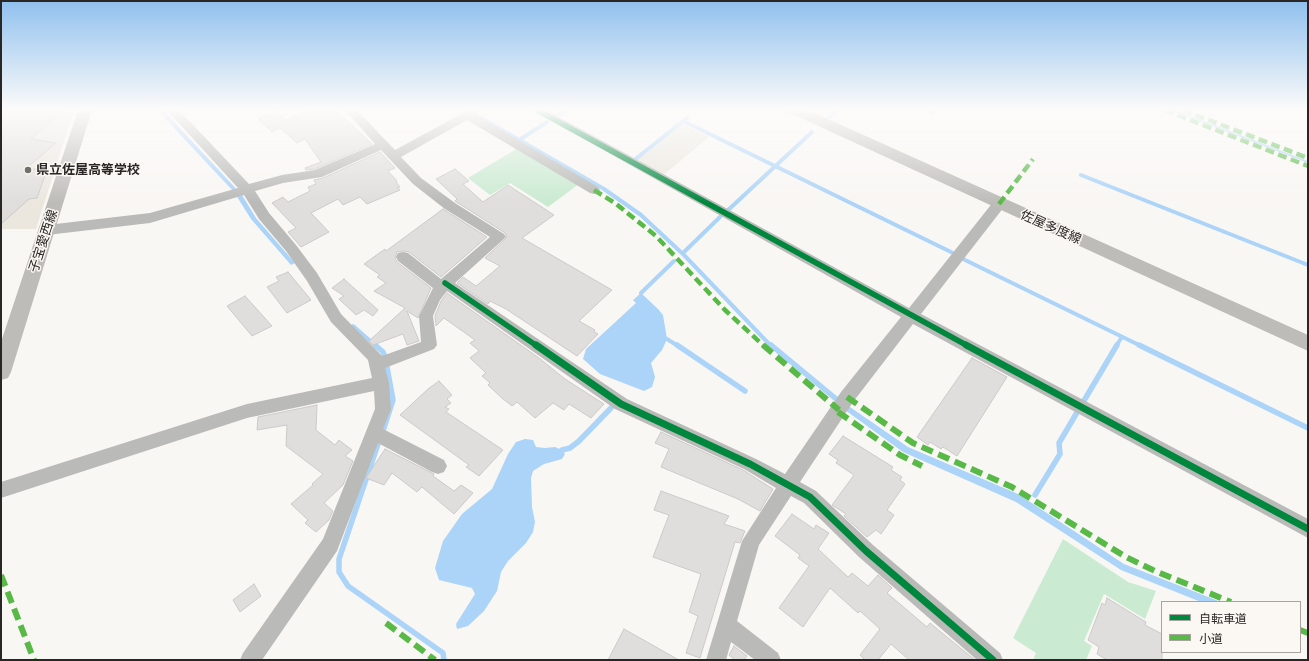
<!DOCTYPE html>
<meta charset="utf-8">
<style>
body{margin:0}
#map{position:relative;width:1309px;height:661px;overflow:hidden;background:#f9f7f4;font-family:Ubuntu,"Noto Sans JP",sans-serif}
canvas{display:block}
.frame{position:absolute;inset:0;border:2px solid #282725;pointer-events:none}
.legend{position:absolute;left:1161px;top:601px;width:140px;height:52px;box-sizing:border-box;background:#fbf7f2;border:1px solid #a7a4a0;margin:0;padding:5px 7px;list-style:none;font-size:12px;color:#282725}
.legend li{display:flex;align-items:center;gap:8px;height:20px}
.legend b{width:20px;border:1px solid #a7a4a0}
</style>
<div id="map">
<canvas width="1309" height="661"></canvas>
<div class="frame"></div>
<ul class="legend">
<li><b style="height:5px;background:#00873e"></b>自転車道</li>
<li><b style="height:5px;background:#58b947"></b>小道</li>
</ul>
</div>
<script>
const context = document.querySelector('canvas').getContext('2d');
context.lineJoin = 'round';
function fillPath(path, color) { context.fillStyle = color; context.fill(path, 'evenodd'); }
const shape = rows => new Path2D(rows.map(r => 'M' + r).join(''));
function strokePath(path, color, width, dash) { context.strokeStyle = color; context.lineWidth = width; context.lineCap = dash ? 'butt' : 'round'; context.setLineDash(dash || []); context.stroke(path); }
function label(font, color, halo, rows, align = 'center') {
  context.font = font + ' Ubuntu,"Noto Sans JP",sans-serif'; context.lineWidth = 3; context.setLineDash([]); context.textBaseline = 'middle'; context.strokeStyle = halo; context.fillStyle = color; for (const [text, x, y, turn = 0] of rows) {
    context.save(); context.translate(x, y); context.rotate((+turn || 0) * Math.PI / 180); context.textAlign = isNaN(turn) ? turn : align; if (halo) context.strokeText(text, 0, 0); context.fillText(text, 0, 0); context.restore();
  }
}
fillPath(shape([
 [1,110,74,110,36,229,1,229],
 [682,124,709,137,661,177,633,162]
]), '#ebe7df');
fillPath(shape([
 [518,148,579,184,548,207,510,183,490,195,468,178],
 [1063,539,1128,582,1156,591,1145,619,1104,594,1084,641,1092,646,1086,660,1033,660,1036,653,1013,638]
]), '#caead1');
fillPath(shape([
 [157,110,163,110,242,195,256,218,295,263,291,265,251,219,234,192],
 [1170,110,1176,110,1308,161,1308,163],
 [641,293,658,309,663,315,667,339,662,350,651,363,655,377,652,387,644,391,600,374,583,359,586,349,636,303,633,300],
 [847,405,908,447,1018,494,1124,564,1221,602,1201,602,1121,570,1016,502,903,452,845,410],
 [525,439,533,440,536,447,545,448,555,447,562,450,565,454,562,459,544,464,533,471,531,478,532,507,535,522,533,532,526,543,508,561,501,572,497,591,484,611,468,626,457,629,456,624,475,594,472,588,439,580,435,568,443,541,462,514,492,489,508,454,516,442]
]), '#acd3f8');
strokePath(shape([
 [476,115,604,189,641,215,684,255,771,346],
 [556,117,566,110],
 [830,117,837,110],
 [683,121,953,253],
 [519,140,547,122],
 [633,161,687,118],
 [1081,175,1308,265],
 [726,212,812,132],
 [683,253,720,217],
 [961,258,1141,346],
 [641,293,674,261],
 [353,326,376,346],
 [667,339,678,346],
 [1116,346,1122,337]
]), '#acd3f8', 4);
strokePath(shape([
 [375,345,383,352,385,357],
 [677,345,745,391],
 [771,345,841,403],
 [1139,345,1308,428],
 [1082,404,1117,345],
 [383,431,393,400,387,367],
 [379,441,339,559,339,572,348,586,443,653,444,660],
 [562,450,570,448,579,441,611,408],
 [1035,495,1060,454,1059,443,1079,409]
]), '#acd3f8', 5.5);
const building = shape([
 [1,110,64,110,31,139,56,143,23,171,48,167,37,198,29,199,1,224,1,110],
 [307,110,336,110,372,144,315,169,306,170,305,168,321,162,305,139,297,143,280,128,272,132,258,119,276,111,286,120,307,110],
 [380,152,395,168,388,171,397,181,396,182,400,187,397,188,400,190,367,204,360,197,343,205,338,199,311,213,329,232,301,247,288,232,296,228,272,203,283,197,288,202,310,191,308,187,316,184,314,180,323,178,380,152],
 [455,169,469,181,463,184,483,202,508,185,554,215,522,238,612,290,579,321,595,330,594,332,598,334,577,356,506,309,490,301,488,304,457,283,463,277,476,286,500,266,485,258,507,237,505,233,455,201,457,199,436,179,455,169],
 [443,209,487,237,441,277,409,252,403,251,397,252,395,258,397,262,431,288,418,318,407,311,419,341,407,345,403,334,373,345,369,341,405,308,374,291,386,283,377,277,380,275,364,264,385,249,386,251,443,209],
 [288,272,311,300,287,313,267,287,279,281,276,277,288,272],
 [344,279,378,310,373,316,364,310,356,315,339,299,344,296,332,288,344,279],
 [447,293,539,358,565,379,604,404,591,418,569,404,564,410,553,403,535,418,517,402,512,406,503,399,488,385,490,383,482,376,486,373,470,358,479,351,470,343,475,340,444,318,436,326,435,316,441,301,447,293],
 [245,296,272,326,252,336,227,306,245,296],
 [972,358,1007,377,957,456,943,447,941,449,930,442,928,445,917,437,972,358],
 [439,381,452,395,447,399,451,403,445,407,449,409,446,412,503,450,479,476,466,467,469,465,400,415,428,389,439,381],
 [317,405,316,430,335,445,339,440,352,450,345,456,353,461,343,485,324,503,333,511,329,520,316,532,305,523,308,520,291,504,313,485,312,484,323,474,286,446,287,425,257,430,258,417,317,405],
 [661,432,743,470,773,489,760,511,738,499,661,467,669,449,655,443,661,432],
 [843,436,893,467,891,470,902,477,900,480,905,484,887,510,894,515,881,534,876,530,867,537,844,516,846,514,832,505,854,475,836,463,838,460,829,454,843,436],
 [385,449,434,474,433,476,454,491,461,485,473,493,454,514,422,487,417,492,392,473,384,485,366,478,385,449],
 [661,491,729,516,724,524,745,531,740,543,735,542,700,658,686,653,698,616,689,612,701,574,653,557,669,515,654,510,661,491],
 [792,514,814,529,816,525,829,533,818,549,848,577,852,573,868,586,878,575,892,588,887,593,927,627,930,623,975,660,909,660,891,644,878,660,865,660,860,655,880,629,860,611,858,613,830,588,803,627,779,608,809,566,798,558,800,555,775,536,792,514],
 [254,584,261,596,240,612,233,600,254,584],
 [1107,598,1146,622,1145,625,1162,634,1162,660,1107,660,1097,654,1099,647,1088,640,1102,603,1105,605,1107,598],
 [624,629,679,660,608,660,624,629],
 [734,646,747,656,744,660,735,660,729,655,734,646]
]);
fillPath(building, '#e0dedd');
strokePath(building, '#cccac9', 1);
fillPath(shape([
 [167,110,179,110,249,184,282,175,315,170,375,144,345,110,357,110,395,150,463,113,468,110,480,110,476,115,598,187,600,190,598,193,594,194,590,193,467,120,401,157,421,178,455,203,504,234,506,237,455,283,627,399,756,459,785,474,841,392,901,317,532,110,546,110,909,308,994,201,1004,201,1005,204,1004,207,921,314,1308,519,1308,538,913,324,853,402,800,482,816,491,873,545,1000,653,1003,660,977,660,859,557,804,503,791,496,759,545,737,621,778,653,781,660,755,660,731,642,726,660,706,660,742,541,776,488,744,469,615,409,447,291,440,300,433,316,437,345,434,349,385,368,389,383,391,409,383,429,444,460,447,466,444,472,438,474,432,472,378,443,337,551,262,660,240,660,243,653,323,539,375,409,374,391,247,418,1,498,1,482,247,404,372,378,368,360,331,322,307,281,286,251,259,219,244,195,150,223,47,235,42,233,40,230,42,227,47,225,150,213,238,188,167,110],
 [381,150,413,184,445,209,490,237,441,279,408,253,403,252,398,253,396,257,398,261,433,288,419,316,421,342,382,356,341,314,317,273,296,245,269,213,255,191,283,183,322,177,381,150],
 [926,110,938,110,938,111,932,114,928,113,926,110]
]), '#babab8');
fillPath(shape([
 [78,110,92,110,11,372,8,378,1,380,1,342,78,110],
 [788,110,808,110,1308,335,1308,351,790,113,788,110]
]), '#bdbcb9');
strokePath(shape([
 [1165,110,1308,166],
 [1183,110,1308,158],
 [594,190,615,203,656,236,725,310,764,346],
 [999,204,1033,159]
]), '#58b947', 4.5, [9, 4.5]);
strokePath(shape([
 [763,345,839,410],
 [847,397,913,443,1012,487,1126,557,1155,571,1231,602],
 [838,412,900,455,922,466],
 [1,575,34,660],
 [386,623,435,660],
 [1300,630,1308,633]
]), '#58b947', 6, [12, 6]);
strokePath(shape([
 [537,110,968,346],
 [445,283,537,346]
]), '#00873e', 5.5);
strokePath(shape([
 [536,345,621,404,750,464,810,497,866,551,993,660],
 [966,345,1308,529]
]), '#00873e', 7);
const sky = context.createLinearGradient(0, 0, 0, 203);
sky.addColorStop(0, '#90c0ee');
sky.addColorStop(0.54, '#fcfbfa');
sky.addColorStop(1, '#fcfbfa00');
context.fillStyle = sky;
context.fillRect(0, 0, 1309, 203);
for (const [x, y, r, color] of [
 [28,170,4,"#71706d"]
]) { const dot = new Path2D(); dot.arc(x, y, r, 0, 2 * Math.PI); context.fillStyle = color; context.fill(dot); strokePath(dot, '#fbf7f2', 1.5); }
label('bold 13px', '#282725', '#fbf7f2', [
 ["県立佐屋高等学校",36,170]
], 'left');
label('13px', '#282725', '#fbf7f2', [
 ["佐屋多度線",1051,227,24],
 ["子宝愛西線",43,241,-72]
]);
</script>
